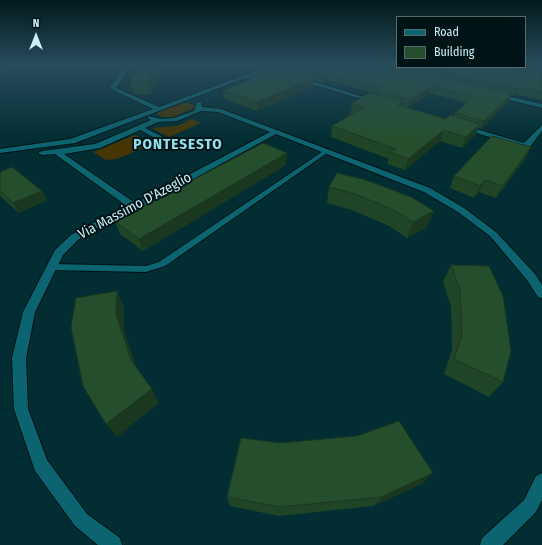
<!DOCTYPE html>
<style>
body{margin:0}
#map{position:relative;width:542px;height:545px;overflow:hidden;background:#022e33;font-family:"Fira Sans Condensed",sans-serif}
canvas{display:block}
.legend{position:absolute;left:396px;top:16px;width:130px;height:52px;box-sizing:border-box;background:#001417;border:1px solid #516c6f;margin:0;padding:5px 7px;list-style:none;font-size:12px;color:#cbeff4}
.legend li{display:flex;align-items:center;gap:8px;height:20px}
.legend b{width:20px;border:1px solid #516c6f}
.north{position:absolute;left:16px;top:16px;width:40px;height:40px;-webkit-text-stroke:3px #001417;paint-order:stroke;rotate:0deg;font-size:11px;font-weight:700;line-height:16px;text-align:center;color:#cbeff4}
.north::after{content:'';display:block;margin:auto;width:14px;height:18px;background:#cbeff4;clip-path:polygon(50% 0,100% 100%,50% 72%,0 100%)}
</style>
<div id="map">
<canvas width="542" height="545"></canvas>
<ul class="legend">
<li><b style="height:5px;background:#0b646f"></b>Road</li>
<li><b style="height:11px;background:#254f2c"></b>Building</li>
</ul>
<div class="north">N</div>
</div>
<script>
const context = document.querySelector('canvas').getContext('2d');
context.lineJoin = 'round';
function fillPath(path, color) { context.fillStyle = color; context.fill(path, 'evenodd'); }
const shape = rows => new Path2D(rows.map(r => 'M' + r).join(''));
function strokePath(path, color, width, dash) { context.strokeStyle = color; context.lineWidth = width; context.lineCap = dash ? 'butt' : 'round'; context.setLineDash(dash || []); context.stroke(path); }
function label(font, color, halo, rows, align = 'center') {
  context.font = font + ' "Fira Sans Condensed",sans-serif'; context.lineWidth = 4; context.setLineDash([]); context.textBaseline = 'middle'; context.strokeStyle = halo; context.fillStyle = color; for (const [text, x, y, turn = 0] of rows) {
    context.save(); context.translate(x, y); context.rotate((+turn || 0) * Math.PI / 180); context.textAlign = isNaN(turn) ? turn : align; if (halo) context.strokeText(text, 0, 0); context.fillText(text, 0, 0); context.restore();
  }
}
fillPath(shape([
 [179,103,189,103,193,105,194,108,173,117,162,117,158,115,158,111],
 [192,119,201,123,169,137,152,128,177,126],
 [135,135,152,144,117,159,106,160,93,152]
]), '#463505');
const service = shape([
 [325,150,327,151,327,153,165,266,146,272,52,270,48,267,52,264,146,266,159,262,325,150]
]);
const pedestrian = shape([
 [137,126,141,126,169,140,162,142,137,128,137,126]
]);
const minor = shape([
 [126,65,131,65,116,88,159,107,272,65,279,65,75,143,0,153,0,149,70,139,153,109,111,89,110,87,126,65],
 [297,78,301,78,380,102,375,103,297,80,297,78],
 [495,93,542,104,542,108,493,96,492,95,495,93],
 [197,102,201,102,202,107,221,109,430,188,464,208,496,232,535,274,542,285,542,298,538,297,527,280,490,236,458,212,424,192,276,134,138,209,90,231,79,239,63,255,35,312,26,358,28,409,47,460,87,514,120,538,122,545,98,545,75,526,35,471,14,409,12,358,23,312,55,250,71,235,84,227,128,207,55,154,42,155,38,153,42,151,95,144,151,120,148,118,148,116,162,119,174,118,194,111,197,102],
 [201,111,218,112,270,132,135,203,64,154,100,148,158,122,177,121,201,111],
 [462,125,524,143,542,125,542,131,529,148,526,148,460,128,460,126,462,125],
 [542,473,542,500,536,512,503,545,480,545,482,538,524,500,536,476,542,473]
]);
const secondary = shape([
 [514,67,523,67,542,71,542,75,514,67]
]);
strokePath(service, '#001417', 2);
strokePath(pedestrian, '#001417', 2);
strokePath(minor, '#001417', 2);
strokePath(secondary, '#001417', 2);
fillPath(service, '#0b646f');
fillPath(pedestrian, '#0b646f');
fillPath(minor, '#0b646f');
fillPath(secondary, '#0b646f');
fillPath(shape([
 [139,65,163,65,163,66,151,94,133,94,130,81],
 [283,65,397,65,397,67,510,67,528,71,542,71,542,100,516,94,514,96,511,95,509,101,481,129,478,128,475,135,462,148,440,141,405,170,387,164,389,159,331,137,332,126,352,114,351,114,352,103,377,94,327,80,322,83,314,80,313,87,257,111,224,99,223,91,247,81,247,78,283,70],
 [430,93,467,103,455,113,454,116,446,119,402,106,408,108],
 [531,147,525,159,496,198,479,192,474,198,450,188,454,176],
 [287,153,286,165,143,251,120,234,115,221],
 [0,172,42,191,47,200,19,213,0,196],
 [337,173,427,227,407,238,389,226,352,210,327,203,329,187],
 [451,265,503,382,489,397,444,374,452,350,451,306,443,282],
 [422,484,373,506,279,516,230,506,227,497]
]), '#204426');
fillPath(shape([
 [2,65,17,65,17,66,0,74,0,66],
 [156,65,163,65,163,66,151,94,148,81],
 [327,74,327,80,322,83,323,76],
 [314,78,313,87,257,111,257,102],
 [432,86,430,93,408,108,410,100],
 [519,87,516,94,514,96,517,89],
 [512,94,509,101,481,129,484,121],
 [403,102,400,112,398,105],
 [480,124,475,135,462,148,466,137],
 [444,130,440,141,405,170,408,159],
 [531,147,525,159,496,198,503,186],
 [287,153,286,165,143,251,139,239],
 [485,180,479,192,474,198,480,186],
 [42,191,47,200,19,213,13,203],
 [434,211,427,227,407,238,413,222],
 [117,291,124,307,124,330,139,375,131,360,116,314],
 [152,389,159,403,117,437,106,424],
 [433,473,422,484,373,506,381,497]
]), '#1a371f');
const building = shape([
 [139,65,156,65,148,81,130,81,139,65],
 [284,65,390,65,512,94,484,121,455,113,474,96,432,86,410,100,377,91,382,88,327,74,323,76,284,65],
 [274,67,314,78,257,102,223,91,252,79,247,78,274,67],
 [422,67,510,67,528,71,532,69,542,71,542,92,519,87,517,89,422,67],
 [370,93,403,102,398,105,446,119,450,115,480,124,466,137,444,130,408,159,390,152,396,149,332,126,364,107,352,103,370,93],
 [492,136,531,147,503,186,485,180,480,186,454,176,492,136],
 [263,143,287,153,139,239,115,221,263,143],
 [12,167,42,191,13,203,0,191,0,172,12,167],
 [337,173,366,180,411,197,434,211,413,222,394,210,355,194,329,187,337,173],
 [451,265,489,266,503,296,511,351,503,382,454,359,462,335,460,290,451,265],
 [117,291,116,314,131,360,152,389,106,424,83,386,71,327,76,298,117,291],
 [399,421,433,473,381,497,280,507,227,497,241,438,281,443,357,436,399,421]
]);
fillPath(building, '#254f2c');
strokePath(building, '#1a371f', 1);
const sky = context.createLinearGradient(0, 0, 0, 141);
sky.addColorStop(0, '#01191c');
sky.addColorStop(0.46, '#284c5b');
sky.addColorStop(1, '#284c5b00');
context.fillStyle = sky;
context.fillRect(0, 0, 542, 141);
label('14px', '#cbeff4', '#001417', [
 ["Via Massimo D'Azeglio",135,206,-28]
]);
context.letterSpacing = '1px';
label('bold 15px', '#94e0eb', '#001417', [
 ["PONTESESTO",178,145]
]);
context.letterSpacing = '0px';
</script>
